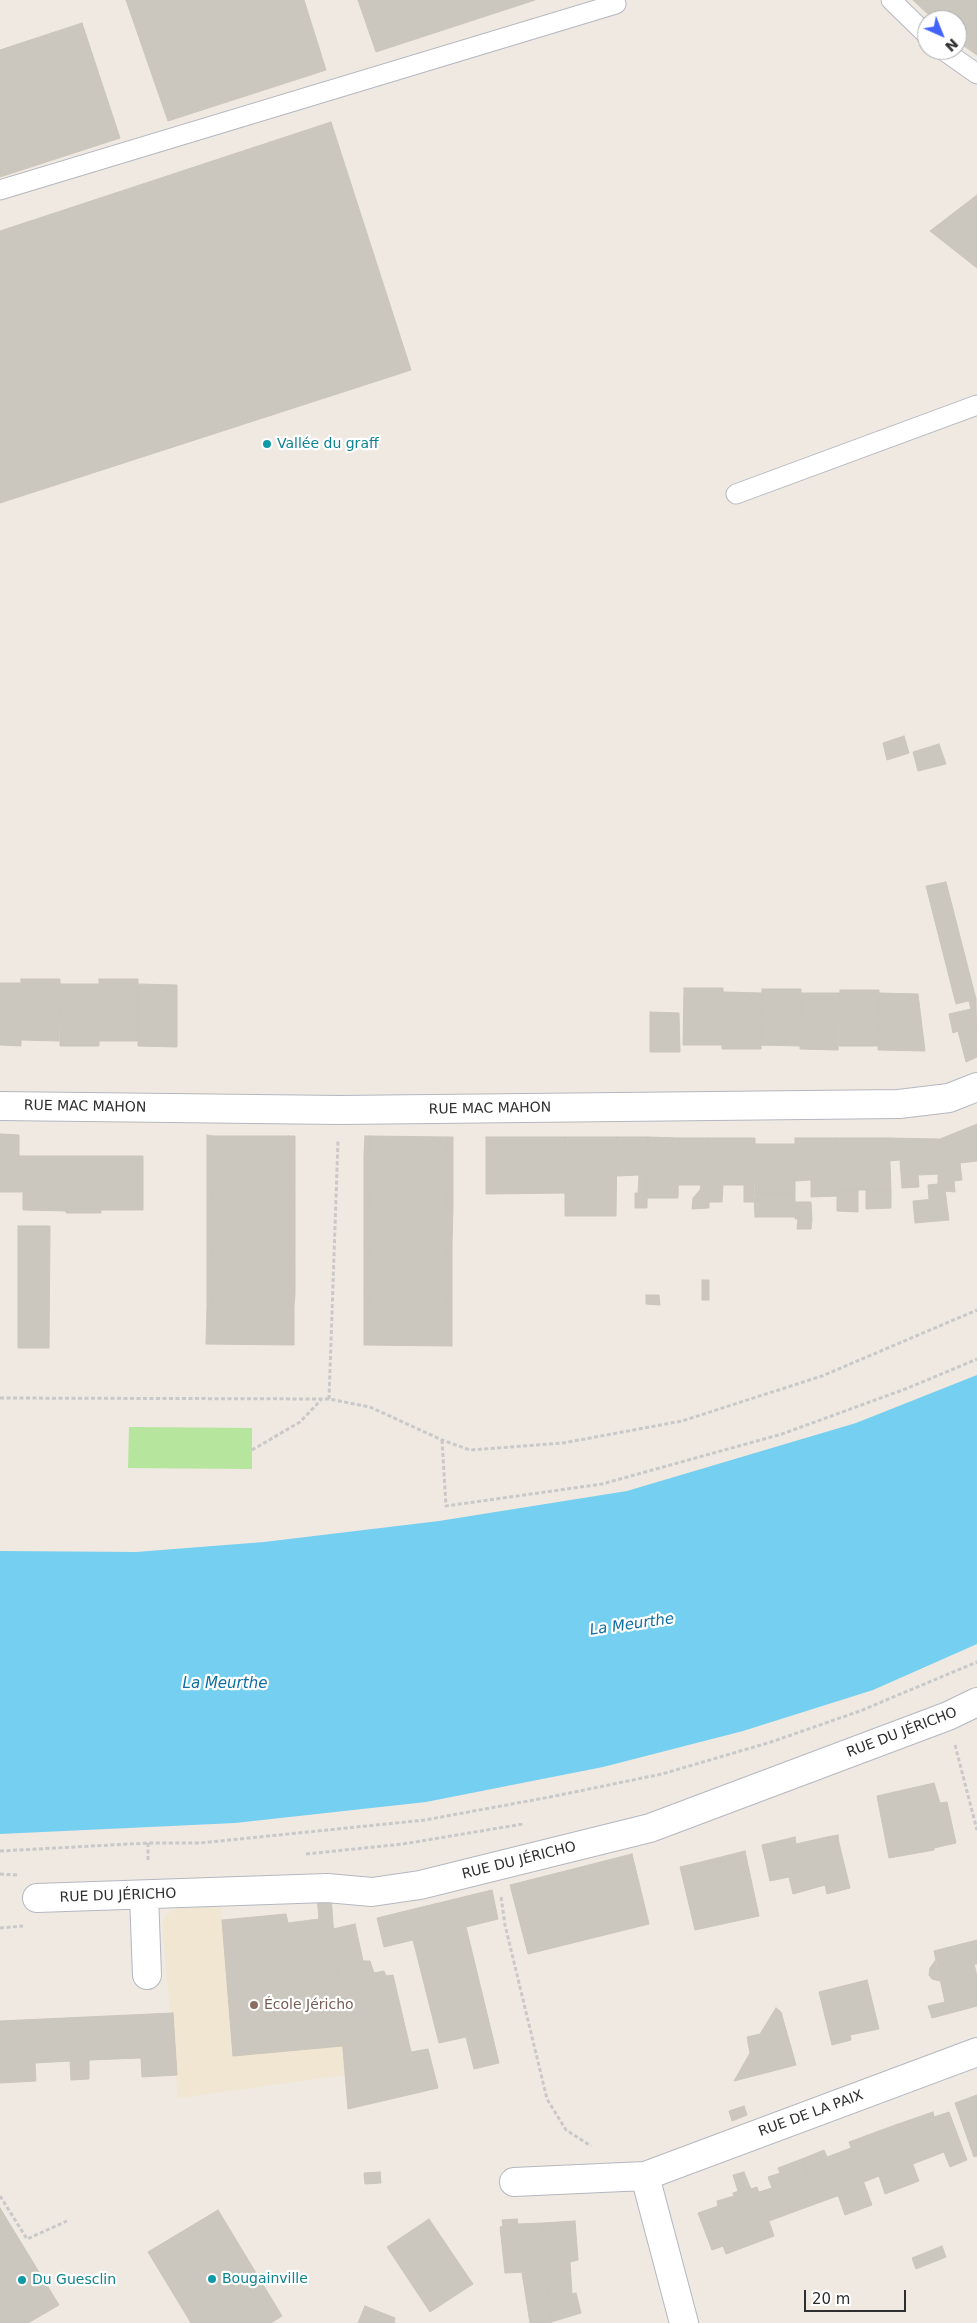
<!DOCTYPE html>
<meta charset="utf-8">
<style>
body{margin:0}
#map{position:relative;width:977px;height:2323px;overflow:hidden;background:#efe9e1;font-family:"DejaVu Sans",sans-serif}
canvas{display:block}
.north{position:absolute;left:917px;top:10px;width:50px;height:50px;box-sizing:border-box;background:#fff;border:1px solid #ababab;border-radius:50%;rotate:136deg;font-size:14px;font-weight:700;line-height:20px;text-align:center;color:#2e2e2e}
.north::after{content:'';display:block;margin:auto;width:18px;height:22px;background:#4264fb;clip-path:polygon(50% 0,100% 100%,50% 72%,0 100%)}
.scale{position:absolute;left:804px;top:2290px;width:102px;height:22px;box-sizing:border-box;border:2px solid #2e2e2e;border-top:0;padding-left:6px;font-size:15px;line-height:18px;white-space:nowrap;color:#2e2e2e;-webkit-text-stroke:4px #fff;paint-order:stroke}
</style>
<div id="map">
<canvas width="977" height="2323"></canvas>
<div class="north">N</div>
<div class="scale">20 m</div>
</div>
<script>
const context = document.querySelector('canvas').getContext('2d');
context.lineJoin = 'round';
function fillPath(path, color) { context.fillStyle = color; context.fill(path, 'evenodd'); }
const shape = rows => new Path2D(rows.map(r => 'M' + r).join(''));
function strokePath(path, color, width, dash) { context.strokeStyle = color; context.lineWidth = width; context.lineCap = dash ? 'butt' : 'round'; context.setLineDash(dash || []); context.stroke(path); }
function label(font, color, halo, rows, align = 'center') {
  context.font = font + ' "DejaVu Sans",sans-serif'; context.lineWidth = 4.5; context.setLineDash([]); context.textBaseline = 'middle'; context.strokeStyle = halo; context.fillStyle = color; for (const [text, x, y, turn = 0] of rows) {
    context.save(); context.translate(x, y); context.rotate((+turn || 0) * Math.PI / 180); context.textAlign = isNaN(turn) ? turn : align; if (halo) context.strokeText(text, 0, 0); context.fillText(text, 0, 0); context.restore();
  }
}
fillPath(shape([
 [331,1896,345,2075,178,2098,163,1935,163,1922,167,1914,183,1905,220,1902,222,1920,286,1914,288,1923,319,1919]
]), '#f0e6d1');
fillPath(shape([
 [129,1427,252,1428,252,1469,128,1468]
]), '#b6e59e');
fillPath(shape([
 [977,1375,977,1644,873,1690,743,1731,603,1767,426,1802,235,1823,0,1834,0,1551,136,1552,264,1542,439,1521,627,1491,856,1423]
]), '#75cff0');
const building = shape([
 [126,0,304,0,326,70,168,121,126,0],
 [358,0,535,0,376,52,358,0],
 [913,0,977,0,977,55,957,41,957,20,934,20,913,0],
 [82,23,120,138,0,177,0,50,82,23],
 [331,122,411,370,0,503,0,231,331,122],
 [977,195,977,268,930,231,977,195],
 [904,736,909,753,887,760,883,743,904,736],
 [939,744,946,764,918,771,913,752,939,744],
 [946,882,976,999,956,1004,926,886,946,882],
 [21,979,60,979,59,1041,21,1040,21,979],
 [99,979,138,979,138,1041,99,1041,99,979],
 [0,983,21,983,21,1046,0,1045,0,983],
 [60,984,99,984,99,1046,60,1046,60,984],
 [138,984,177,985,177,1047,138,1046,138,984],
 [684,988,723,988,722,1045,683,1045,684,988],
 [762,989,801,989,800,1046,761,1045,762,989],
 [840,990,879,990,878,1046,839,1046,840,990],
 [723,992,762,993,761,1049,722,1049,723,992],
 [801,993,840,993,838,1050,800,1049,801,993],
 [879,993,918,994,925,1051,878,1050,879,993],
 [976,999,977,1057,966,1062,958,1031,953,1033,949,1014,971,1009,969,1001,976,999],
 [650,1012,679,1013,680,1052,650,1052,650,1012],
 [977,1124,977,1161,960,1163,962,1180,954,1181,955,1192,945,1191,940,1139,977,1124],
 [0,1134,19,1135,19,1192,0,1192,0,1134],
 [207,1135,213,1136,213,1154,207,1154,207,1135],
 [213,1136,289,1136,290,1155,295,1155,295,1192,290,1192,289,1206,295,1206,295,1243,289,1243,289,1256,295,1256,295,1294,289,1294,289,1307,294,1307,294,1345,206,1344,207,1307,212,1307,212,1293,207,1294,207,1256,212,1256,212,1243,207,1243,207,1205,213,1205,212,1192,207,1192,207,1154,213,1154,213,1136],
 [289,1136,295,1136,295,1155,290,1155,289,1136],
 [365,1136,370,1136,370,1155,364,1155,365,1136],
 [370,1136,447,1137,447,1155,453,1156,453,1193,447,1193,447,1206,453,1206,452,1244,447,1244,446,1257,452,1257,452,1295,447,1295,446,1308,452,1308,452,1346,364,1345,364,1308,369,1307,369,1295,364,1294,364,1257,370,1257,370,1243,364,1243,364,1206,370,1206,370,1192,364,1192,364,1155,370,1155,370,1136],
 [447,1137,453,1137,453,1156,447,1155,447,1137],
 [486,1137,565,1137,565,1193,486,1194,486,1137],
 [565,1137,617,1137,616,1216,565,1216,565,1137],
 [617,1137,648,1137,647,1208,635,1208,635,1193,638,1193,639,1175,617,1176,617,1137],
 [648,1137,679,1138,678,1198,647,1198,648,1137],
 [679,1138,709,1138,709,1208,692,1209,693,1198,700,1190,701,1185,679,1185,679,1138],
 [709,1138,755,1138,755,1202,744,1202,744,1185,723,1185,722,1202,709,1202,709,1138],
 [795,1138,837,1138,837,1196,811,1197,811,1180,795,1181,795,1138],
 [837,1138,889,1138,891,1190,837,1190,837,1138],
 [889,1138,940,1139,946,1198,929,1199,928,1185,938,1184,938,1174,918,1175,919,1187,902,1188,900,1160,889,1161,889,1138],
 [755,1144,795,1144,795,1193,754,1193,755,1144],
 [19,1156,143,1156,143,1210,101,1210,101,1213,66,1213,66,1211,23,1210,23,1192,19,1192,19,1156],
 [837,1190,858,1190,858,1212,837,1211,837,1190],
 [866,1190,891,1190,891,1208,866,1209,866,1190],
 [207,1192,212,1192,213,1205,207,1205,207,1192],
 [290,1192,295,1192,295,1206,289,1206,290,1192],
 [364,1192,370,1192,370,1206,364,1206,364,1192],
 [447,1193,453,1193,453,1206,447,1206,447,1193],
 [754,1193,795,1193,795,1217,755,1217,754,1193],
 [946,1198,949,1220,915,1223,913,1201,946,1198],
 [795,1202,811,1202,812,1219,795,1219,795,1202],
 [798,1219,812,1219,811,1229,797,1229,798,1219],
 [18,1226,50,1226,49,1348,18,1348,18,1226],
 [207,1243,212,1243,212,1256,207,1256,207,1243],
 [289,1243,295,1243,295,1256,289,1256,289,1243],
 [364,1243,370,1243,370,1257,364,1257,364,1243],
 [447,1244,452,1244,452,1257,446,1257,447,1244],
 [702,1280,709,1280,709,1300,702,1300,702,1280],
 [212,1293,212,1307,207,1307,207,1294,212,1293],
 [289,1294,295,1294,294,1307,289,1307,289,1294],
 [364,1294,369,1295,369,1307,364,1308,364,1294],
 [447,1295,452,1295,452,1308,446,1308,447,1295],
 [646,1295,659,1295,660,1305,646,1304,646,1295],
 [934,1783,940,1803,947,1802,956,1843,934,1848,934,1850,889,1858,877,1796,934,1783],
 [838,1835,839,1843,828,1845,827,1837,838,1835],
 [795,1837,796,1844,827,1837,828,1845,839,1843,850,1888,827,1894,825,1885,793,1894,789,1877,770,1881,762,1845,795,1837],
 [745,1851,749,1870,743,1872,740,1856,702,1865,701,1862,745,1851],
 [632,1854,649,1924,528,1954,510,1885,632,1854],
 [740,1856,743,1872,749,1870,759,1916,695,1930,680,1867,701,1862,702,1865,740,1856],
 [492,1890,498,1919,466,1927,499,2063,474,2069,466,2037,439,2043,413,1940,384,1947,377,1918,492,1890],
 [331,1896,342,2046,233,2056,222,1920,286,1914,288,1923,319,1919,317,1897,331,1896],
 [355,1924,363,1961,370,1961,374,1973,384,1971,386,1976,393,1975,411,2052,428,2049,438,2088,348,2109,333,1929,355,1924],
 [977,1940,977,1964,974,1964,977,1976,977,2006,932,2018,928,2006,945,2002,934,1951,977,1940],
 [935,1961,940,1981,932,1979,929,1975,930,1968,935,1961],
 [867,1980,879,2029,850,2035,851,2040,832,2045,819,1992,867,1980],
 [776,2008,781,2012,796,2065,734,2081,750,2053,747,2037,760,2034,776,2008],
 [173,2013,177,2075,142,2077,141,2058,89,2060,89,2079,71,2080,70,2061,35,2063,36,2081,0,2083,0,2021,173,2013],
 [977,2095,977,2156,974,2157,955,2103,977,2095],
 [744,2106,747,2115,732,2121,729,2111,744,2106],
 [933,2112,934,2117,949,2112,967,2160,950,2167,944,2152,913,2164,898,2124,933,2112],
 [898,2124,919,2181,885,2194,879,2176,864,2182,849,2142,898,2124],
 [851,2148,865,2186,818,2203,802,2159,824,2150,827,2157,851,2148],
 [802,2159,818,2203,769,2221,759,2192,772,2188,768,2177,780,2173,778,2168,802,2159],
 [380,2172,381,2183,365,2184,364,2173,380,2172],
 [744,2172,750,2187,738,2191,733,2175,744,2172],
 [865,2186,872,2205,845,2215,838,2195,865,2186],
 [750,2187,751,2189,757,2187,774,2236,726,2254,723,2246,712,2250,698,2213,718,2206,717,2201,734,2196,733,2193,750,2187],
 [0,2208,59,2305,28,2323,0,2323,0,2208],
 [218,2210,282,2316,271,2323,191,2323,148,2252,218,2210],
 [429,2219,473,2284,430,2312,387,2247,429,2219],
 [517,2219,518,2224,543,2223,547,2271,505,2273,500,2227,503,2226,502,2220,517,2219],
 [575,2221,578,2260,570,2262,572,2294,549,2300,543,2223,575,2221],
 [942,2246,946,2257,916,2269,912,2258,942,2246],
 [547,2271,551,2323,530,2323,522,2273,547,2271],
 [576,2293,581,2313,551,2322,549,2300,576,2293],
 [365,2306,395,2318,394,2323,358,2323,365,2306]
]);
fillPath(building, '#cbc7bf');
strokePath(building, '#cbc5ba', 1);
const lane = shape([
 [891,0,927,35],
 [943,50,977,74],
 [0,190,616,4],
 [736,494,977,405]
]);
const street = shape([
 [0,1106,340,1110,899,1104,949,1098,977,1087],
 [144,1895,147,1975],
 [37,1898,327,1888,372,1892,420,1885,650,1828,948,1716,977,1702],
 [645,2176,684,2323],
 [514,2182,645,2176,977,2052]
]);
strokePath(lane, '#b4b7c1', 21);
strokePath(street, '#b4b7c1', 30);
strokePath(shape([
 [0,1398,329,1399,370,1407,442,1440,470,1450,563,1443,682,1421,822,1376,977,1310],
 [329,1399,338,1141],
 [442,1440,446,1506,602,1484,782,1434,908,1388,977,1359],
 [252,1450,300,1422,321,1400],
 [955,1745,977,1830],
 [148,1843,148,1862],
 [0,1851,148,1843,200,1843,425,1820,550,1797,662,1774,771,1742,860,1711,977,1662],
 [306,1854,403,1844,523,1824],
 [0,1874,17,1875],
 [501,1897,505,1925,547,2099,566,2130,591,2146],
 [0,1928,23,1926],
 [0,2196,27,2239,67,2221]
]), '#c9c9c9', 3, [4, 2.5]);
strokePath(lane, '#fff', 19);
strokePath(street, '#fff', 28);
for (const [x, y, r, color] of [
 [267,444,5,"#0f9aa8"],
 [254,2005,5,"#8d6e63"],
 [212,2279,5,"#0f9aa8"],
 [22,2280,5,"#0f9aa8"]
]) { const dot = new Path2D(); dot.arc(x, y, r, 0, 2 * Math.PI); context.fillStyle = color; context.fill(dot); strokePath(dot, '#fff', 2); }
label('14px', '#0d838f', '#fff', [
 ["Vallée du graff",277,444],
 ["Bougainville",222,2279],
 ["Du Guesclin",32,2280]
], 'left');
label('14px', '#2e2e2e', '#fff', [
 ["RUE MAC MAHON",85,1107,1],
 ["RUE MAC MAHON",490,1109,-1],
 ["RUE DU JÉRICHO",902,1733,-21],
 ["RUE DU JÉRICHO",519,1861,-14],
 ["RUE DU JÉRICHO",118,1896,-2],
 ["RUE DE LA PAIX",811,2114,-20]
]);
label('14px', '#785e54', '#fff', [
 ["École Jéricho",264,2005]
], 'left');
label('italic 15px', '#0d6fa3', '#fff', [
 ["La Meurthe",632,1625,-8],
 ["La Meurthe",225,1684]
]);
</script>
